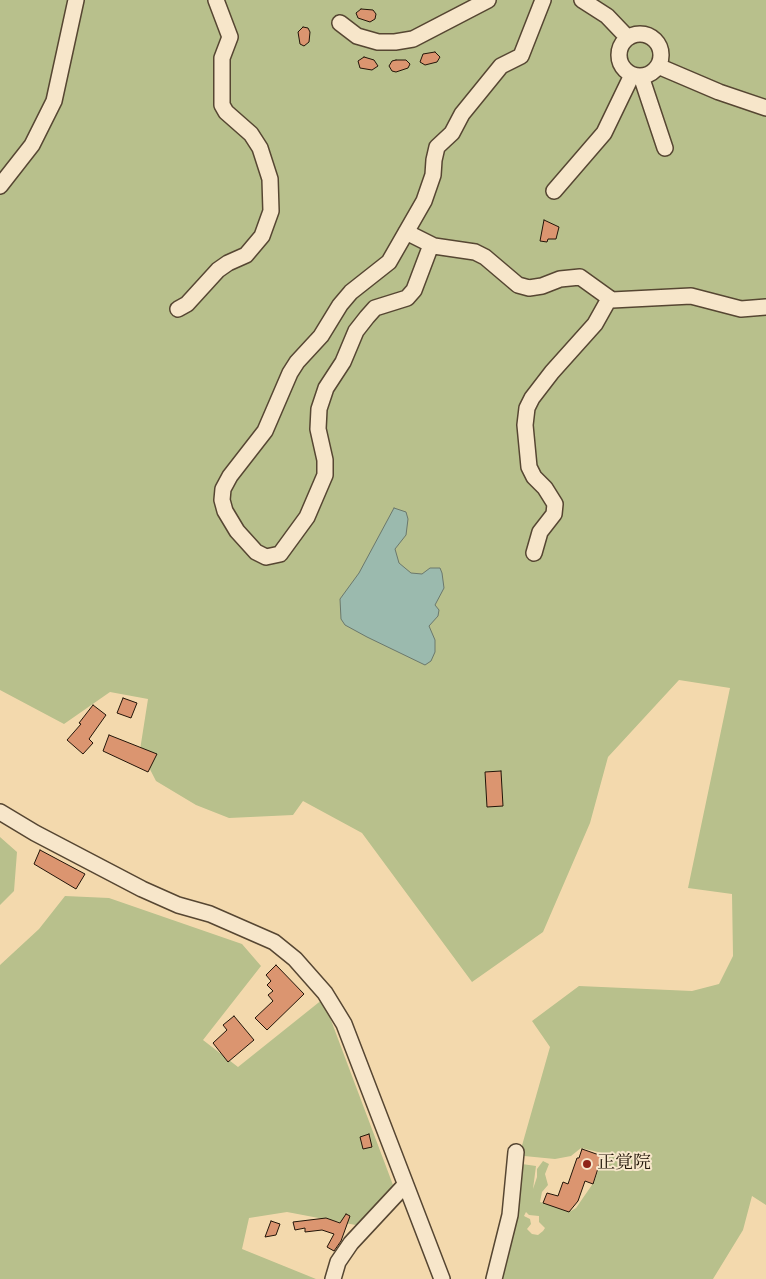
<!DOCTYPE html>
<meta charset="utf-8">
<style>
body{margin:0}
canvas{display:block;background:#f3d9ad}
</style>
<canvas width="766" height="1279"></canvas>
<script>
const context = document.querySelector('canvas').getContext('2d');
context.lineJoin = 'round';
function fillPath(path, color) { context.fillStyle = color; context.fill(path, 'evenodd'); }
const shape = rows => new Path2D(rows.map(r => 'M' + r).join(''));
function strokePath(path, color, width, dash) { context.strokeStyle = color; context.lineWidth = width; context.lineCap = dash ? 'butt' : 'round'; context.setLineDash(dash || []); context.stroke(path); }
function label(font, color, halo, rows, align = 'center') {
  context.font = font + ' "IM FELL Double Pica","Noto Serif JP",serif'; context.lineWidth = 4; context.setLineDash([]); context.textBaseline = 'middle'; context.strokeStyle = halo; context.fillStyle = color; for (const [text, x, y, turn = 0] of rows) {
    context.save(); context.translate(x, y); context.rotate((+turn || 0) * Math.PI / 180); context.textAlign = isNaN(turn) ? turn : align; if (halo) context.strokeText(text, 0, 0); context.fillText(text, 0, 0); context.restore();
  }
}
fillPath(shape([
 [0,0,766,0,766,1205,752,1196,743,1230,713,1279,499,1279,514,1218,519,1216,513,1215,522,1164,536,1166,533,1189,537,1177,537,1169,543,1161,549,1164,545,1174,548,1185,542,1192,540,1202,571,1211,576,1208,594,1182,602,1160,602,1153,581,1148,571,1156,555,1159,524,1156,521,1149,550,1047,532,1021,579,986,692,991,719,984,733,956,732,894,688,888,730,688,679,680,608,757,590,823,543,932,472,982,362,833,303,801,293,815,229,818,196,805,156,781,140,750,148,699,110,692,64,724,0,690],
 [526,1212,529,1215,539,1216,539,1222,545,1228,543,1231,538,1235,532,1234,527,1229,531,1224,530,1219,524,1216],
 [0,837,17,852,14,891,0,905],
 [65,896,109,898,242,944,261,966,203,1040,238,1067,323,999,393,1185,361,1226,287,1212,249,1218,242,1249,316,1279,0,1279,0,965,39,929]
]), '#b8c08c');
const water = shape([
 [394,508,406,512,408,519,406,535,395,549,399,563,411,573,422,574,430,568,440,568,442,573,444,588,435,605,439,610,438,616,429,626,435,640,435,652,431,661,425,665,367,637,345,625,341,619,340,599,359,573,394,508]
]);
fillPath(water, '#9bbaae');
strokePath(water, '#6b786c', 1);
const building = shape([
 [361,9,373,10,376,14,375,19,370,22,358,18,356,13,361,9],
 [303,27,308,28,310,32,309,42,304,46,300,44,298,32,303,27],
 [435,52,440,57,437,62,425,65,420,62,423,54,435,52],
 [364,57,374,60,378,66,372,70,360,68,358,61,364,57],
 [396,60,406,60,410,64,408,68,396,72,392,71,389,66,392,61,396,60],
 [544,220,559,227,556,239,548,239,547,242,540,241,544,220],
 [123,698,137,703,131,718,117,713,123,698],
 [93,705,106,715,89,739,93,743,83,754,67,740,81,724,79,723,93,705],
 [109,735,157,754,148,772,103,751,109,735],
 [501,771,503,806,487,807,485,772,501,771],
 [40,850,85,874,76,889,34,864,40,850],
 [276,965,304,994,267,1030,255,1018,273,1001,268,995,273,991,267,985,271,981,266,975,276,965],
 [234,1016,254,1040,228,1062,213,1043,227,1030,223,1025,234,1016],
 [369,1134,372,1147,363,1149,360,1137,369,1134],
 [582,1149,602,1156,593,1184,585,1181,578,1201,569,1212,543,1203,547,1193,558,1196,563,1182,568,1184,577,1158,579,1158,582,1149],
 [346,1214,350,1216,341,1241,334,1251,327,1247,334,1234,322,1230,305,1232,305,1228,295,1230,293,1222,326,1218,340,1223,346,1214],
 [271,1221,280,1224,276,1235,265,1237,271,1221]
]);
fillPath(building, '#db9570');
strokePath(building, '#221509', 1);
const minor = shape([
 [582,0,607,16,628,38],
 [340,23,357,36,378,42,395,42,413,39,488,0],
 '619 55a21 21 0 1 1 42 0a21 21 0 1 1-42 0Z',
 [658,66,719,92,766,108],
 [641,76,665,148],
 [0,186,32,145,54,101,76,0],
 [554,191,604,133,632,75],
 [406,232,434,246,475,252,485,257,518,285,529,288,542,286,560,279,580,277,612,300,691,296,741,309,766,307],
 [431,245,414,290,407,298,375,308,367,317,356,331,343,362,326,388,319,409,318,429,325,460,325,475,307,517,280,554,266,557,256,552,237,531,225,511,222,500,223,489,230,476,265,431,290,373,297,362,321,336,340,305,351,292,389,262,424,201,433,175,434,160,437,147,452,133,462,114,501,66,521,56,543,0],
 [178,309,187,304,218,270,228,263,246,255,262,236,271,211,270,179,260,148,251,134,226,112,222,105,222,58,230,37,216,0],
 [534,553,540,532,554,514,555,504,545,488,534,477,529,467,525,425,527,408,532,398,552,372,595,324,609,299],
 [0,812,35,833,142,889,178,905,210,914,274,942,295,959,325,993,344,1024,442,1279],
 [333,1279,338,1262,351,1243,405,1185],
 [494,1279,510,1215,516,1152]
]);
strokePath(minor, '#564632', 18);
strokePath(minor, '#f7e6ca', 15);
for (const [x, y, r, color] of [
 [587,1164,5,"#8f2418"]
]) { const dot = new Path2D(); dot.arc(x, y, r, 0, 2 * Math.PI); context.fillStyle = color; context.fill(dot); strokePath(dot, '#f7e6ca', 2); }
label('18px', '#221509', '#f7e6ca', [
 ["正覚院",597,1164]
], 'left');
</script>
